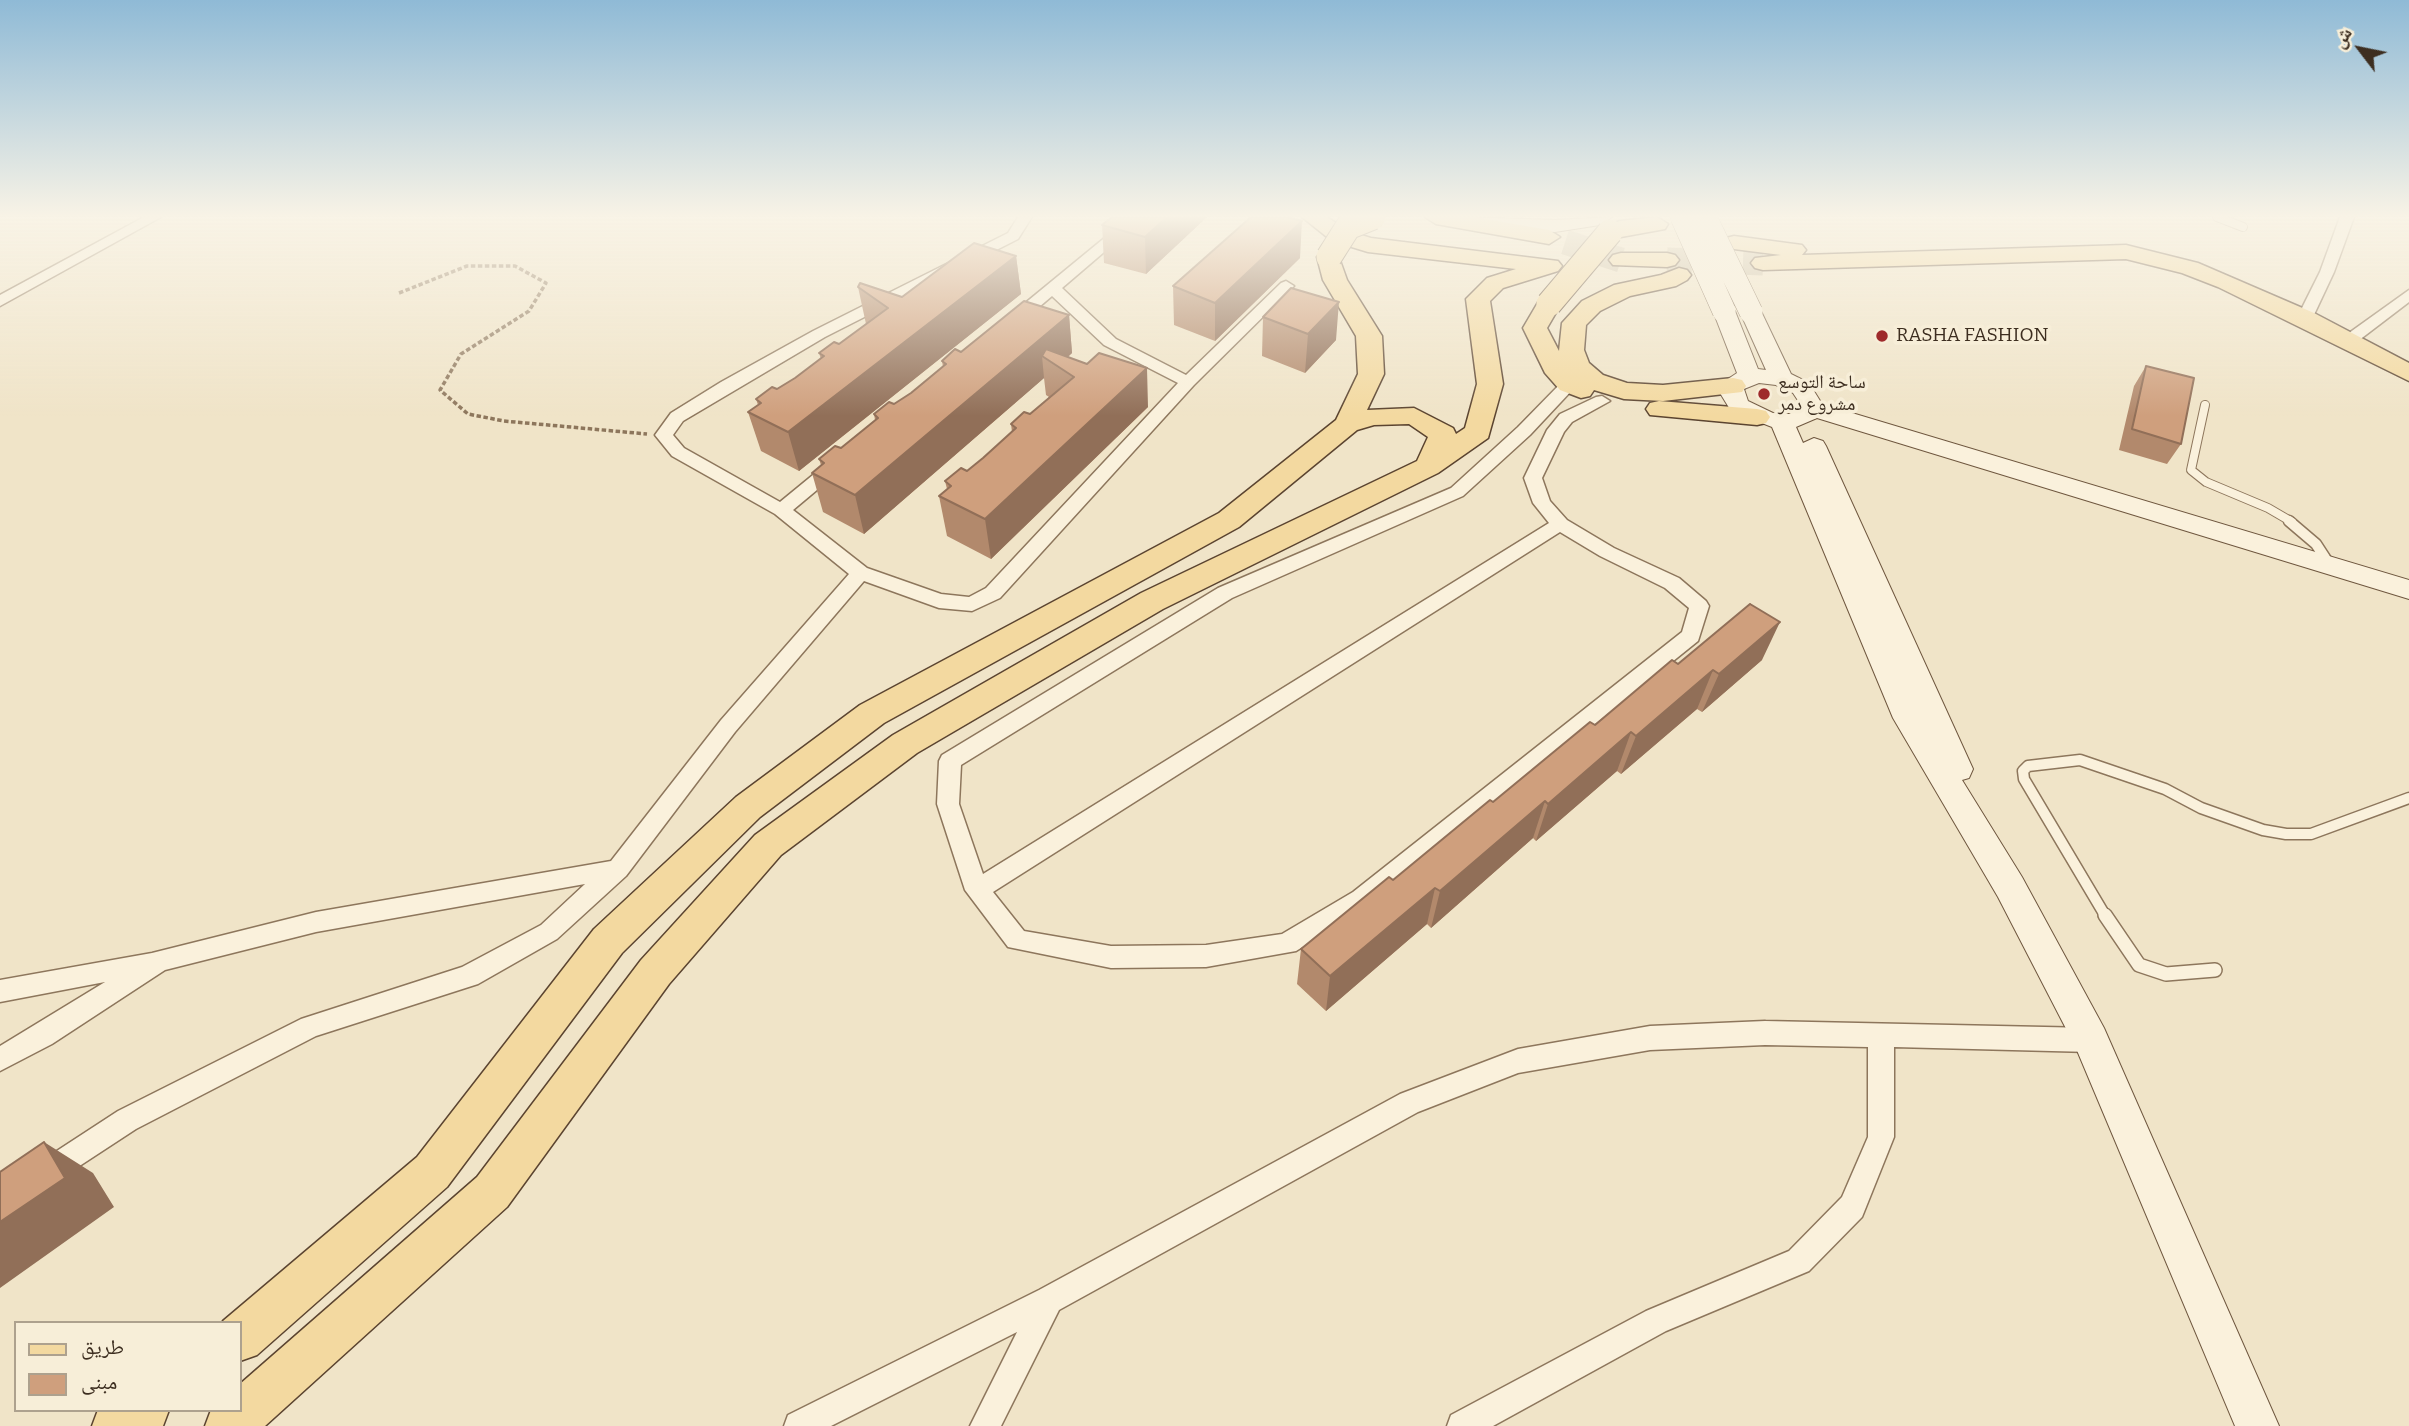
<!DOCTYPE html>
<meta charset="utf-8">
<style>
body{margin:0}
#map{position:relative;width:2409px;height:1426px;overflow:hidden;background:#f0e4c8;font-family:Bitter,"Noto Naskh Arabic",serif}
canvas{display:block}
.legend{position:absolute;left:14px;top:1321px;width:228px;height:91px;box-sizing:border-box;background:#f7eed8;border:2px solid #ada18e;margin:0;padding:9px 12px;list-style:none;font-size:21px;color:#3d2e20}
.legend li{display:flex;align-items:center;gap:14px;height:35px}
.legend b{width:35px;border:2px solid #ada18e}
.north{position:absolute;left:2325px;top:14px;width:70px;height:70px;-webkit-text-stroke:5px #f7eed8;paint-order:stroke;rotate:302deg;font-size:19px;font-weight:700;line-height:28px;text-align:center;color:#3d2e20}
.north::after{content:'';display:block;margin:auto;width:24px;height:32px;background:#3d2e20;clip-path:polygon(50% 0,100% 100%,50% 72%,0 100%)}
</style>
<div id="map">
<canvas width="2409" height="1426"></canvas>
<ul class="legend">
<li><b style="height:9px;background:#f3d9a0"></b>طريق</li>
<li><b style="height:19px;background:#cf9f7d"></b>مبنى</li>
</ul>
<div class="north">ش</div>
</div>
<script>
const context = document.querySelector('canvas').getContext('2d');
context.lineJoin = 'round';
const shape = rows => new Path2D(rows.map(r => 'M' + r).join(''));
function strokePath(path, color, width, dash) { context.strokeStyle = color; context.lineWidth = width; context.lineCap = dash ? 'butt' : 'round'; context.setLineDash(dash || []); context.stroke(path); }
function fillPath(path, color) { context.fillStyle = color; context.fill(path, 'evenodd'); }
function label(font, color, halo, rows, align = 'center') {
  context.font = font + ' Bitter,"Noto Naskh Arabic",serif'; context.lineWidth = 7; context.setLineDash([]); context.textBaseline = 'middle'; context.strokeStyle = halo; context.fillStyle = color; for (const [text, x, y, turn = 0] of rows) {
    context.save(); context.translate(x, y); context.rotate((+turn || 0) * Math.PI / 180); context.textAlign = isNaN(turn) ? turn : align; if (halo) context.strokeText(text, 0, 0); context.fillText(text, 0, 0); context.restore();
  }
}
strokePath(shape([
 [1565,242,1621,260],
 [1667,260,1763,263]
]), '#ccc0a6', 25, [25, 13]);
const laneFar2 = shape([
 [2217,217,2243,227],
 [2205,405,2191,470,2206,482,2268,508,2292,522]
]);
const laneFar1 = shape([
 [2289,521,2316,544,2329,564],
 [2106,917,2024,779,2023,771,2028,766,2080,760,2165,789,2201,808,2263,830,2286,834,2311,834,2409,798]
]);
const lane = shape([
 [2105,915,2139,965,2166,974,2215,970]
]);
const street = shape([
 [144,217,161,217,0,306,0,295,144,217],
 [1018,217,1032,217,1018,239,825,337,683,421,673,435,684,448,780,502,830,461,842,461,845,465,842,469,793,510,867,568,941,594,969,597,986,588,1178,383,1104,345,1052,296,1019,324,1007,324,1007,318,1130,217,1145,217,1062,288,1116,339,1186,375,1281,283,1286,281,1294,286,1194,385,1000,598,972,611,939,608,864,581,735,732,626,876,557,939,478,984,316,1036,136,1129,0,1218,0,1188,118,1111,301,1019,462,967,541,925,585,884,316,932,165,970,52,1044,0,1071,0,1046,105,982,0,1002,0,980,152,953,316,912,611,861,721,720,849,574,775,514,672,456,655,435,671,413,721,382,813,331,1008,233,1018,217],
 [2340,217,2354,217,2334,272,2311,321,2299,321,2297,318,2320,272,2340,217],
 [2409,290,2409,302,2354,344,2342,344,2342,338,2409,290],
 [1569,379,1577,384,1575,387,1530,435,1463,496,1232,598,961,765,959,804,983,874,1549,523,1533,503,1524,478,1547,430,1560,414,1596,397,1602,396,1610,401,1572,422,1564,432,1542,478,1550,501,1567,520,1614,548,1679,578,1706,601,1709,606,1698,641,1369,906,1296,951,1206,967,1111,968,1008,947,965,890,937,804,939,761,942,755,1218,588,1451,488,1518,427,1563,381,1569,379],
 [1560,532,1600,556,1665,588,1689,608,1682,632,1353,892,1282,934,1206,945,1111,946,1024,931,993,892,1560,532],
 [1765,1021,2091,1028,2100,1032,2104,1040,2100,1048,2091,1052,1894,1047,1894,1137,1862,1217,1809,1271,1666,1331,1493,1426,1447,1426,1451,1415,1646,1311,1789,1251,1842,1197,1868,1137,1868,1047,1765,1045,1650,1050,1518,1073,1418,1112,1059,1310,1001,1426,970,1426,1017,1332,831,1426,784,1426,788,1415,1039,1290,1400,1094,1518,1049,1650,1026,1765,1021]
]);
const secondary = shape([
 [1465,217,1555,220,1612,217,1600,225,1555,232,1512,230,1468,221,1465,217],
 [1724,304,1735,311,1758,369,1766,370,1740,312,1743,307,1759,307,1791,374,1809,383,1822,404,2409,580,2409,599,1817,418,1796,427,1803,443,1814,438,1823,441,1826,446,1973,769,1969,778,1962,780,2022,877,2104,1028,2279,1426,2235,1426,2076,1048,1998,897,1893,718,1772,427,1731,411,1720,393,1725,381,1737,373,1713,311,1724,304],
 [1759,383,1776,385,1793,393,1799,402,1797,410,1789,414,1773,413,1748,401,1744,389,1759,383]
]);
const primary = shape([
 [1302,217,1327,217,1348,231,1371,238,1558,261,1562,266,1558,271,1503,288,1490,301,1503,384,1488,438,1438,473,1163,609,917,753,781,855,669,984,507,1207,265,1426,205,1426,211,1410,240,1410,240,1384,477,1177,641,960,755,835,893,735,1141,593,1417,461,1428,437,1409,424,1374,425,1357,430,1239,527,884,723,760,817,622,953,447,1187,257,1355,240,1361,240,1323,223,1321,417,1157,594,929,736,797,860,705,1219,513,1336,420,1358,374,1356,336,1323,280,1317,257,1321,252,1337,252,1347,280,1382,336,1384,374,1367,410,1414,408,1453,428,1456,434,1465,428,1477,384,1466,299,1487,278,1516,269,1368,252,1332,241,1302,217],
 [1425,217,1473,217,1549,230,1560,237,1549,244,1436,224,1425,217],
 [1657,217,1668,224,1665,229,1610,239,1599,232,1602,227,1620,221,1657,217],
 [1734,236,1802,245,1806,250,1802,255,2126,245,2198,263,2314,313,2409,363,2409,381,2218,287,2182,273,2126,259,1763,270,1755,268,1751,263,1755,258,1781,255,1726,248,1722,243,1726,238,1734,236],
 [1621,253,1667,253,1675,255,1679,260,1675,265,1667,267,1613,265,1609,260,1613,255,1621,253],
 [1679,268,1687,270,1691,275,1687,280,1676,286,1630,296,1600,311,1586,325,1584,350,1589,363,1603,375,1627,383,1663,385,1733,378,1742,380,1746,386,1742,392,1663,401,1624,399,1594,390,1590,396,1581,398,1560,390,1545,373,1523,328,1540,299,1558,299,1561,304,1547,328,1559,351,1562,323,1582,301,1614,285,1661,275,1679,268],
 [1659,401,1757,409,1766,411,1770,417,1766,423,1757,425,1650,415,1646,409,1650,403,1659,401],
 [98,1410,169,1410,163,1426,92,1426,98,1410]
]);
strokePath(laneFar2, '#8d765c', 10);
strokePath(laneFar1, '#8d765c', 13);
strokePath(lane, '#8d765c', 16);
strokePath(street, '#8d765c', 3);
strokePath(secondary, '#6f573f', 2);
strokePath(primary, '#5b4430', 3);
strokePath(shape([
 [399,293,467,266,515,266,546,283,529,311,461,354,440,390,468,414,504,421,647,434]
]), '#8d765c', 3.5, [4.5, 2.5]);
strokePath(laneFar2, '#faf1dc', 8);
strokePath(laneFar1, '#faf1dc', 10);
strokePath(lane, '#faf1dc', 13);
fillPath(street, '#faf1dc');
fillPath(secondary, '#faf1dc');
fillPath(primary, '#f3d9a0');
const secondaryBridge = shape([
 [1682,217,1724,311],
 [1705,217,1751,312]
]);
const primaryBridge = shape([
 [1329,257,1348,227,1373,217],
 [1549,304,1610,232]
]);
strokePath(secondaryBridge, '#6f573f', 24, []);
strokePath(primaryBridge, '#5b4430', 27, []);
strokePath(secondaryBridge, '#faf1dc', 23);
strokePath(primaryBridge, '#f3d9a0', 25);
fillPath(shape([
 [1207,217,1146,274,1104,263,1102,225],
 [1016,256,1021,294,799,471,761,451,748,412,758,405,756,399,777,389,795,378,821,359,819,353,839,344,866,324,858,287,902,297],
 [1300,258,1215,341,1174,325,1173,286],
 [1069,315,1072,353,1068,357,1148,407,991,559,947,536,939,496,947,489,945,481,967,471,983,458,1012,432,1011,424,1030,414,1049,397,1046,395,1044,378,864,534,823,512,812,473,821,465,819,459,841,448,875,420,874,414,894,404,911,393,943,367,942,361,961,352],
 [1263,317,1336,340,1305,373,1262,356],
 [2146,366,2181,444,2167,464,2119,450,2134,386],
 [1762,660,1702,712,1697,709,1621,774,1617,771,1536,841,1533,838,1431,928,1427,924,1326,1011,1297,984,1301,949,1393,880,1595,725,1678,664]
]), '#b2896c');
fillPath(shape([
 [1167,217,1207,217,1146,274,1145,237],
 [1302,221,1300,258,1215,341,1215,303],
 [1016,256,1021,294,799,471,788,432],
 [1339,302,1336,340,1305,373,1308,334],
 [1069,315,1072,353,1057,366,1042,356,1044,378,864,534,855,495],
 [1147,368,1148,407,991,559,985,519],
 [1780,622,1762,660,1702,712,1719,674],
 [1713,670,1697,709,1621,774,1636,736],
 [1631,732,1617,771,1536,841,1548,804],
 [1545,801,1533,838,1431,928,1440,891],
 [1435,888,1427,924,1326,1011,1330,976],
 [44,1142,93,1173,114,1207,0,1288,0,1222]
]), '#916f58');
const building = shape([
 [1112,217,1167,217,1145,237,1102,225,1112,217],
 [1251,217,1287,217,1302,221,1215,303,1173,286,1251,217],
 [974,243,1016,256,788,432,748,412,761,403,756,399,772,387,777,389,795,378,824,356,819,353,834,342,839,344,888,308,858,287,860,283,902,297,974,243],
 [1291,288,1339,302,1308,334,1263,317,1291,288],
 [1024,301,1069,315,855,495,812,473,824,463,819,459,835,446,841,448,878,418,874,414,889,402,894,404,911,393,946,364,942,361,955,349,961,352,1024,301],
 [1046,349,1087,364,1099,353,1147,368,985,519,939,496,951,486,945,481,961,468,967,471,983,458,1016,428,1011,424,1024,412,1030,414,1074,377,1042,356,1046,349],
 [2146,366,2194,378,2181,444,2132,429,2146,366],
 [1750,604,1780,622,1719,674,1713,670,1636,736,1631,732,1548,804,1545,801,1440,891,1435,888,1330,976,1301,949,1389,877,1393,880,1490,800,1493,802,1590,722,1595,725,1672,660,1678,664,1750,604],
 [44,1142,65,1178,0,1222,0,1172,44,1142]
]);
fillPath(building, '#cf9f7d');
strokePath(building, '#916f58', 2);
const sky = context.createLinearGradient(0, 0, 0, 416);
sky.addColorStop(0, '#8fbad6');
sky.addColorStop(0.52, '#f8f3e6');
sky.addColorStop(1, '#f8f3e600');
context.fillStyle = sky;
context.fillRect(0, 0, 2409, 416);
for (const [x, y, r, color] of [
 [1882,336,7,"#9e2a2b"],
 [1764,394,7,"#9e2a2b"]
]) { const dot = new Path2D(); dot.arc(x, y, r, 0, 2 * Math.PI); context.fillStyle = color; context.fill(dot); strokePath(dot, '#f7eed8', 2.5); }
label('19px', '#3d2e20', '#f7eed8', [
 ["RASHA FASHION",1896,336],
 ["ساحة التوسع",1778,383],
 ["مشروع دمر",1778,405]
], 'left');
</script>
